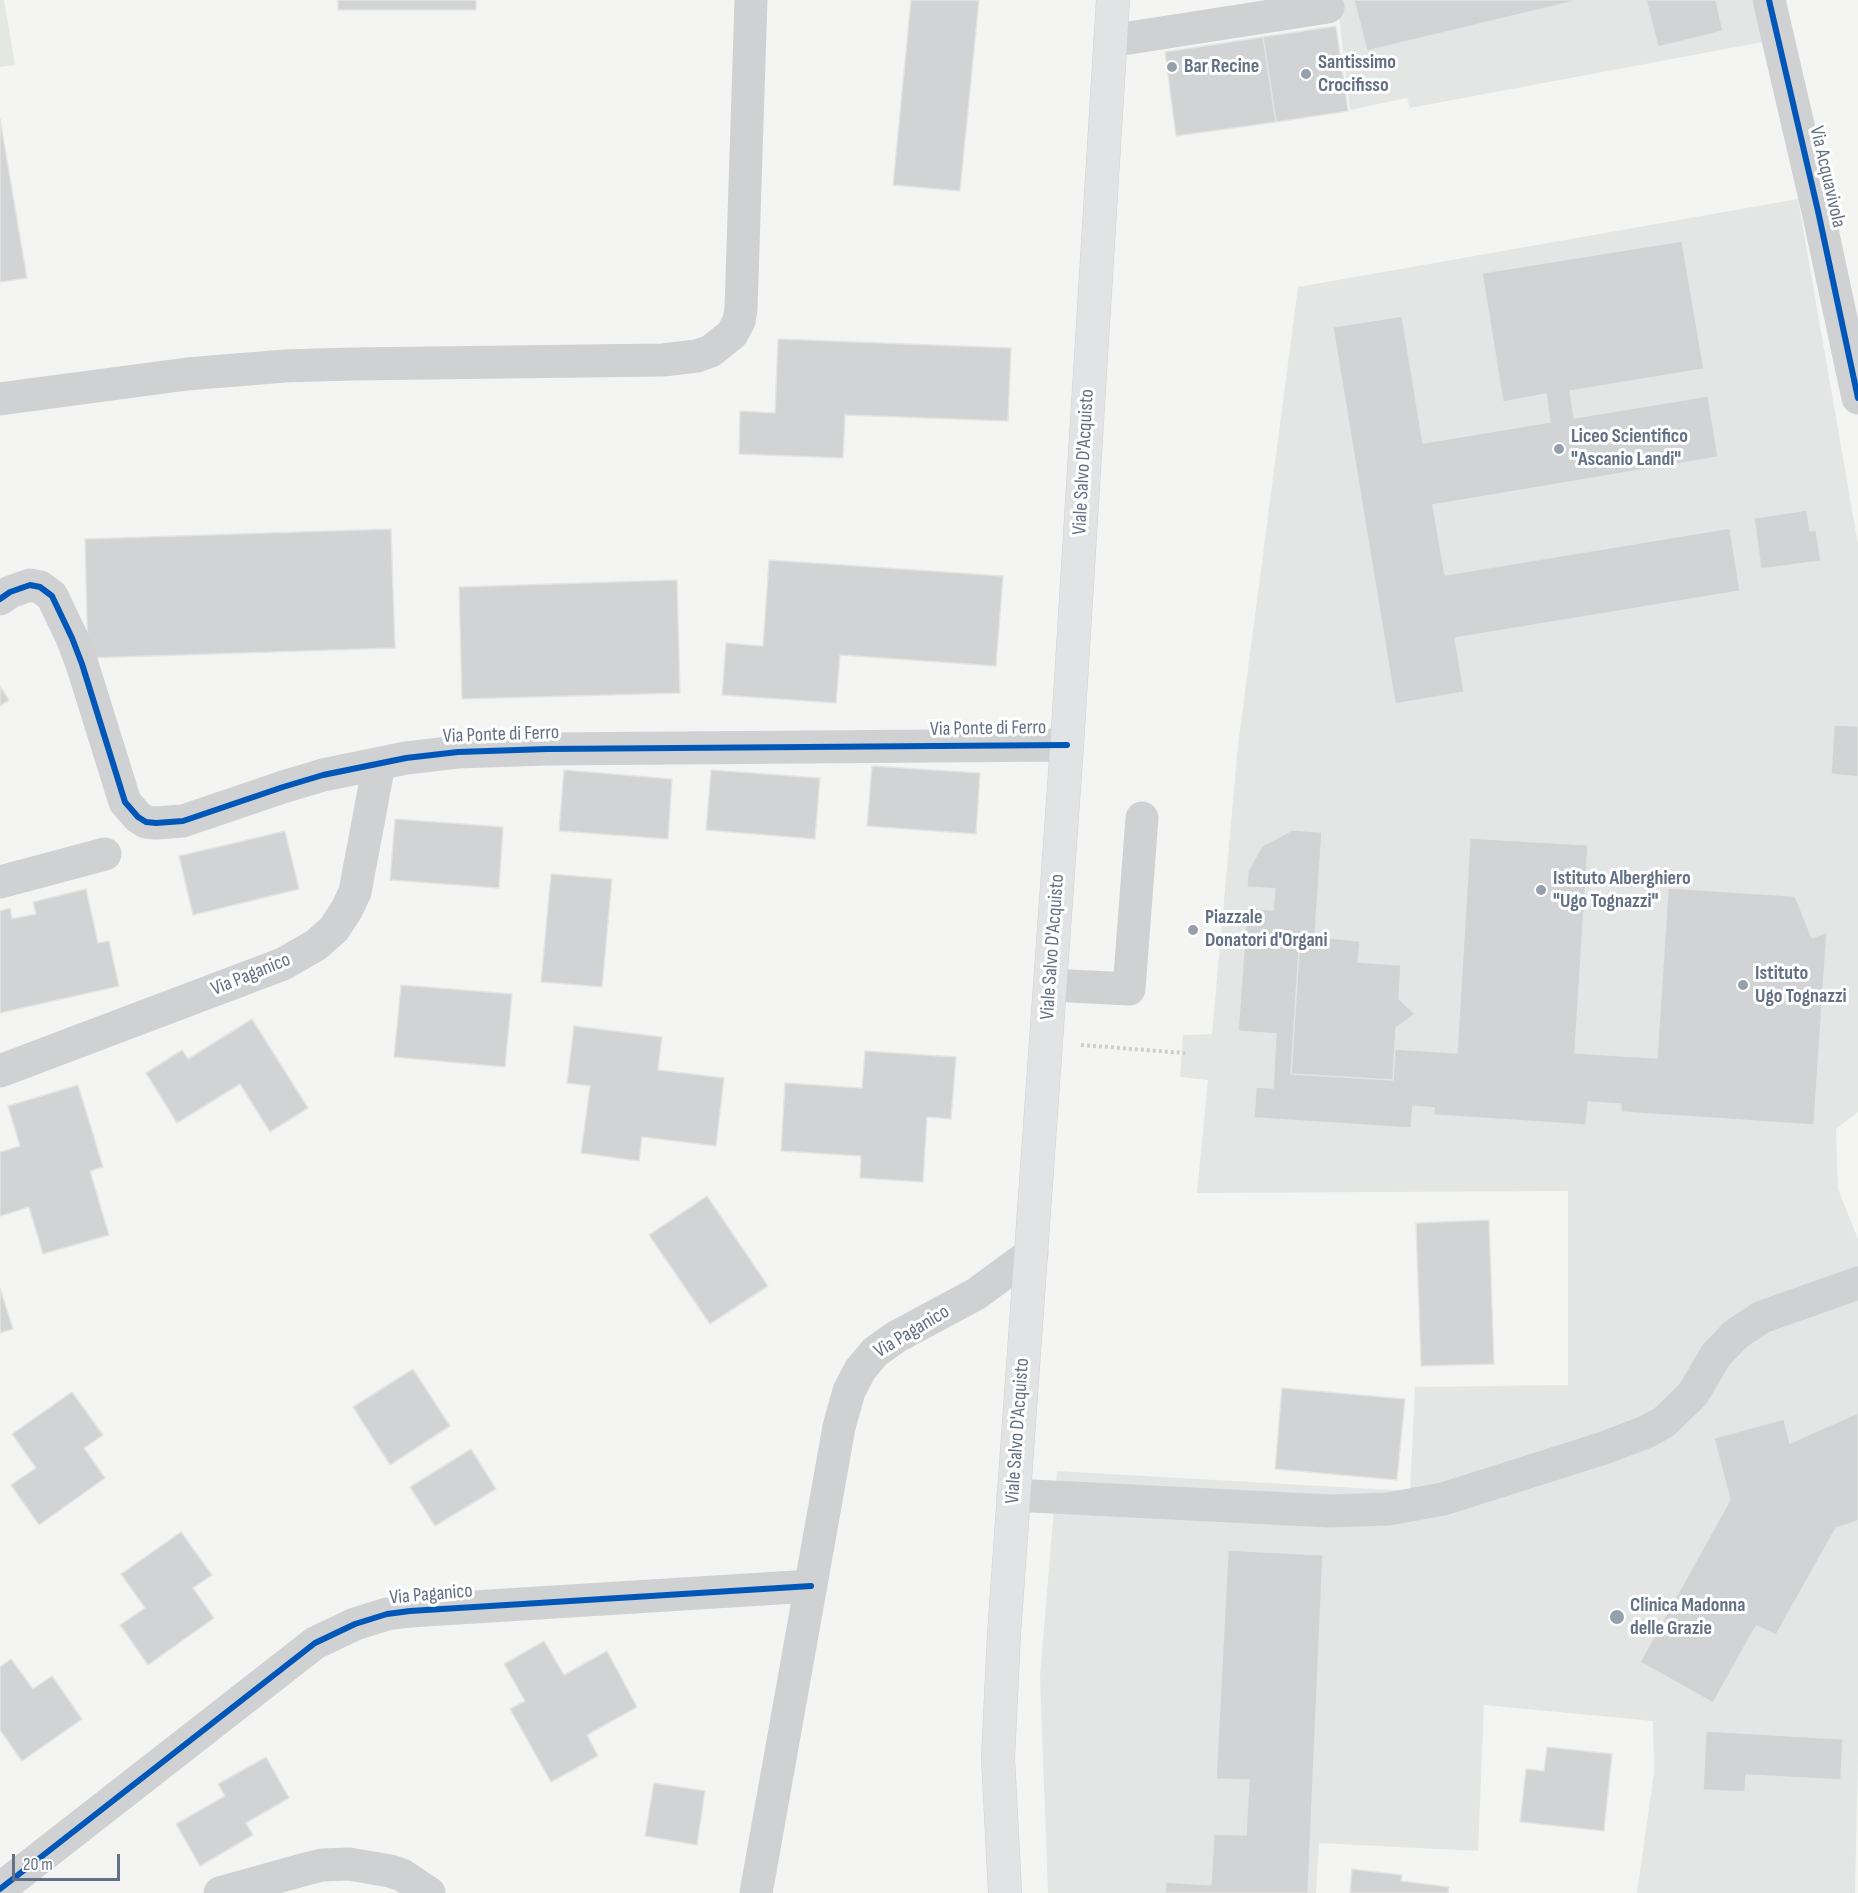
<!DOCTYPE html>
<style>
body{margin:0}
#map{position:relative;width:1858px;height:1893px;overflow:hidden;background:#f4f5f3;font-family:"Sofia Sans Condensed",sans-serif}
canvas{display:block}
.scale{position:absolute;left:12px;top:1854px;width:108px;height:27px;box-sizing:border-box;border:3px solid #637085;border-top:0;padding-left:8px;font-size:18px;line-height:21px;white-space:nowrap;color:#637085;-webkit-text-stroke:4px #fff;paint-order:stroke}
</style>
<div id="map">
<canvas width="1858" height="1893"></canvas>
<div class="scale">20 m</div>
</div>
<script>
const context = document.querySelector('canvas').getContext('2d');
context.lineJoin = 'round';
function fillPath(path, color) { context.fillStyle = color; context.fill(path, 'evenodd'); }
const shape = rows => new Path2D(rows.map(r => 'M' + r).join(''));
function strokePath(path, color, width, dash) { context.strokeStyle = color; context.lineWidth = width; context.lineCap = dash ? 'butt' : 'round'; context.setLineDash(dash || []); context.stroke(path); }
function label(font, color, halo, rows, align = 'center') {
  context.font = font + ' "Sofia Sans Condensed",sans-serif'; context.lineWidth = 6; context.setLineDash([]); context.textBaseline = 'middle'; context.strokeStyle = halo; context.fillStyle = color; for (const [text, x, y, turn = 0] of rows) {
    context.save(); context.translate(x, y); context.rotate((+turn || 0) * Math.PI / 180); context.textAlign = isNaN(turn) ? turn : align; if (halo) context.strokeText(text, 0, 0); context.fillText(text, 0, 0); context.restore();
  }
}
fillPath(shape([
 [1337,0,1752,0,1763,42,1410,108,1407,98,1350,110],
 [1798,199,1858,544,1858,1112,1836,1129,1838,1189,1858,1239,1858,1756,1855,1893,1637,1893,1654,1773,1653,1721,1484,1705,1478,1851,1319,1843,1316,1893,1048,1893,1040,1677,1057,1471,1410,1491,1415,1387,1568,1385,1568,1191,1197,1193,1208,1080,1180,1077,1183,1035,1212,1034,1238,745,1298,287]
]), '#e4e6e5');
fillPath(shape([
 [0,0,4,0,15,65,0,67]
]), '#e3e8e1');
const building = shape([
 [338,0,476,0,476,10,338,10,338,0],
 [911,0,979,0,960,191,893,185,911,0],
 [1354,0,1579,0,1367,51,1354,0],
 [1646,0,1716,0,1723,31,1658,47,1646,0],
 [1336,26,1348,111,1276,122,1263,37,1336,26],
 [1263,37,1276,122,1176,136,1165,52,1263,37],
 [0,119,27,278,0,282,0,119],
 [1682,241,1704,369,1570,391,1574,418,1708,396,1718,457,1433,505,1445,575,1730,528,1740,591,1455,638,1464,692,1395,704,1333,327,1402,316,1423,443,1550,422,1546,394,1503,402,1482,273,1682,241],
 [778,339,1011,348,1008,421,845,415,843,458,739,454,740,411,775,413,778,339],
 [1807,510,1810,531,1816,530,1821,561,1761,569,1754,518,1807,510],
 [391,529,395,648,88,658,85,539,391,529],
 [769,560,1003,576,996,666,840,655,836,703,722,695,726,643,763,646,769,560],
 [677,580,680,693,462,699,459,587,677,580],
 [0,686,9,700,0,706,0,686],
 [1834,725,1858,726,1858,777,1831,774,1834,725],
 [872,766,980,773,976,834,867,826,872,766],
 [564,770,672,779,668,839,559,831,564,770],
 [711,770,820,778,815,839,706,830,711,770],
 [395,819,503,827,499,888,390,880,395,819],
 [1292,830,1322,832,1315,936,1300,935,1291,1074,1393,1080,1395,1049,1457,1053,1470,838,1588,845,1575,1053,1657,1058,1668,888,1795,896,1812,938,1827,932,1814,1125,1621,1112,1621,1104,1588,1102,1586,1125,1434,1115,1434,1108,1413,1106,1411,1128,1254,1118,1256,1087,1273,1088,1276,1034,1238,1031,1247,908,1273,910,1275,889,1247,887,1248,871,1262,846,1292,830],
 [285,831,299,889,193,915,179,856,285,831],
 [551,874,612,879,602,987,541,982,551,874],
 [86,889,98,943,109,941,119,986,0,1013,0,911,10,908,12,919,36,914,33,902,86,889],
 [1300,935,1360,941,1358,962,1401,965,1399,999,1415,1014,1396,1028,1393,1080,1291,1074,1300,935],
 [401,985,512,994,505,1067,394,1057,401,985],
 [252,1019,308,1108,270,1132,240,1084,177,1123,146,1073,182,1050,188,1059,252,1019],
 [574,1026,662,1037,658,1070,724,1078,716,1146,642,1137,639,1161,581,1153,590,1086,567,1083,574,1026],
 [865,1051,956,1057,951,1119,927,1117,923,1182,860,1178,861,1156,781,1151,785,1083,862,1088,865,1051],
 [78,1085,103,1167,90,1171,109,1235,43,1254,29,1207,0,1216,0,1152,20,1146,8,1106,78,1085],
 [707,1196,768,1286,710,1324,649,1235,707,1196],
 [1489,1220,1494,1364,1421,1366,1416,1223,1489,1220],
 [0,1288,13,1329,0,1333,0,1288],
 [413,1369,450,1426,390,1465,353,1407,413,1369],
 [1282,1388,1405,1399,1397,1480,1275,1469,1282,1388],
 [72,1392,103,1435,84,1448,105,1478,39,1525,11,1485,36,1468,12,1434,72,1392],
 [1858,1413,1858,1521,1836,1528,1776,1635,1756,1626,1713,1703,1640,1662,1730,1500,1714,1438,1784,1419,1790,1443,1858,1413],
 [471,1449,496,1489,435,1526,410,1487,471,1449],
 [181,1532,212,1575,193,1588,214,1618,148,1665,120,1625,145,1608,121,1574,181,1532],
 [1228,1550,1323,1555,1308,1893,1165,1893,1166,1882,1211,1885,1214,1834,1246,1835,1249,1780,1216,1779,1228,1550],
 [544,1641,564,1675,607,1651,637,1707,587,1735,598,1756,551,1782,510,1709,525,1701,504,1664,544,1641],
 [11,1659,33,1689,52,1676,82,1719,22,1761,0,1730,0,1667,11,1659],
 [1706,1731,1843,1739,1841,1780,1746,1775,1745,1792,1703,1790,1706,1731],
 [1547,1747,1612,1754,1604,1831,1520,1822,1526,1769,1544,1771,1547,1747],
 [266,1757,289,1798,246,1823,253,1835,200,1866,176,1824,225,1796,218,1784,266,1757],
 [654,1783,705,1791,697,1845,645,1836,654,1783],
 [1352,1869,1402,1875,1401,1881,1449,1887,1448,1893,1350,1893,1352,1869]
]);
fillPath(building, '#d2d3d4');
strokePath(building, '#e4e4e3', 1.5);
const major = shape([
 [1005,1893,998,1758,1004,1634,1067,745,1113,0]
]);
strokePath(major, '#d0d2d2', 34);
strokePath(shape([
 [1081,1045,1185,1053]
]), '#cdcece', 4, [3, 3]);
strokePath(shape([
 [1769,0,1818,211,1858,398],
 [1110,41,1328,7],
 [0,399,187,374,285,366,352,364,663,360,697,356,711,351,732,334,739,321,741,309,751,0],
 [0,599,10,592,30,585,40,587,52,596,72,638,82,664,125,802,138,817,146,822,156,823,183,821,283,787,323,775,406,758,458,752,547,749,1067,745],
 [0,882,105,854],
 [1051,985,1129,989,1142,818],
 [0,1071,283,964,316,945,334,929,347,909,355,892,379,764],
 [1013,1495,1329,1511,1388,1509,1443,1499,1604,1448,1646,1432,1664,1422,1693,1394,1716,1355,1736,1334,1762,1317,1858,1283],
 [0,1889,315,1643,355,1624,387,1614,410,1611,811,1586],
 [220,1893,306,1869,322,1865,349,1864,390,1871,402,1875,429,1893],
 [756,1893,839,1427,849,1391,860,1370,875,1352,896,1337,976,1294,1032,1253]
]), '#d0d1d2', 33);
strokePath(major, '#e2e3e4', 33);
strokePath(shape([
 [1769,0,1818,211,1858,398],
 [0,599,10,592,30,585,40,587,52,596,72,638,82,664,125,802,138,817,146,822,156,823,183,821,283,787,323,775,406,758,458,752,547,749,1067,745],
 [0,1889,315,1643,355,1624,387,1614,410,1611,811,1586]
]), '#0057b8', 6);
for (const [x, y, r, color] of [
 [1172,67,6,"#969fac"],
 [1306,74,6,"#969fac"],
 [1559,449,6,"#969fac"],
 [1541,890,6,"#969fac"],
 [1193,930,6,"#969fac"],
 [1743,985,6,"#969fac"],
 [1617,1617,8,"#969fac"]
]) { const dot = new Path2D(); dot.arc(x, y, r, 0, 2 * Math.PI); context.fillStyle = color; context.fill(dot); strokePath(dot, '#fff', 2); }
label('bold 20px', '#637085', '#fff', [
 ["Santissimo",1318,63],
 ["Crocifisso",1318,86],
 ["Bar Recine",1184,67],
 ["Liceo Scientifico",1571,437],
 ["\"Ascanio Landi\"",1571,460],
 ["Istituto Alberghiero",1553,879],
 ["\"Ugo Tognazzi\"",1553,902],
 ["Piazzale",1205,918],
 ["Donatori d'Organi",1205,941],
 ["Istituto",1755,974],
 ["Ugo Tognazzi",1755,997],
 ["Clinica Madonna",1630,1606],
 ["delle Grazie",1630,1629]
], 'left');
label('20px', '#637085', '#fff', [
 ["Via Acquavivola",1827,177,77],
 ["Viale Salvo D'Acquisto",1084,462,-87],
 ["Via Ponte di Ferro",988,729,-1],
 ["Via Ponte di Ferro",501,735,-2],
 ["Viale Salvo D'Acquisto",1053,947,-86],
 ["Via Paganico",251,975,-22],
 ["Via Paganico",912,1332,-31],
 ["Viale Salvo D'Acquisto",1018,1431,-86],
 ["Via Paganico",431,1595,-5]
]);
</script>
